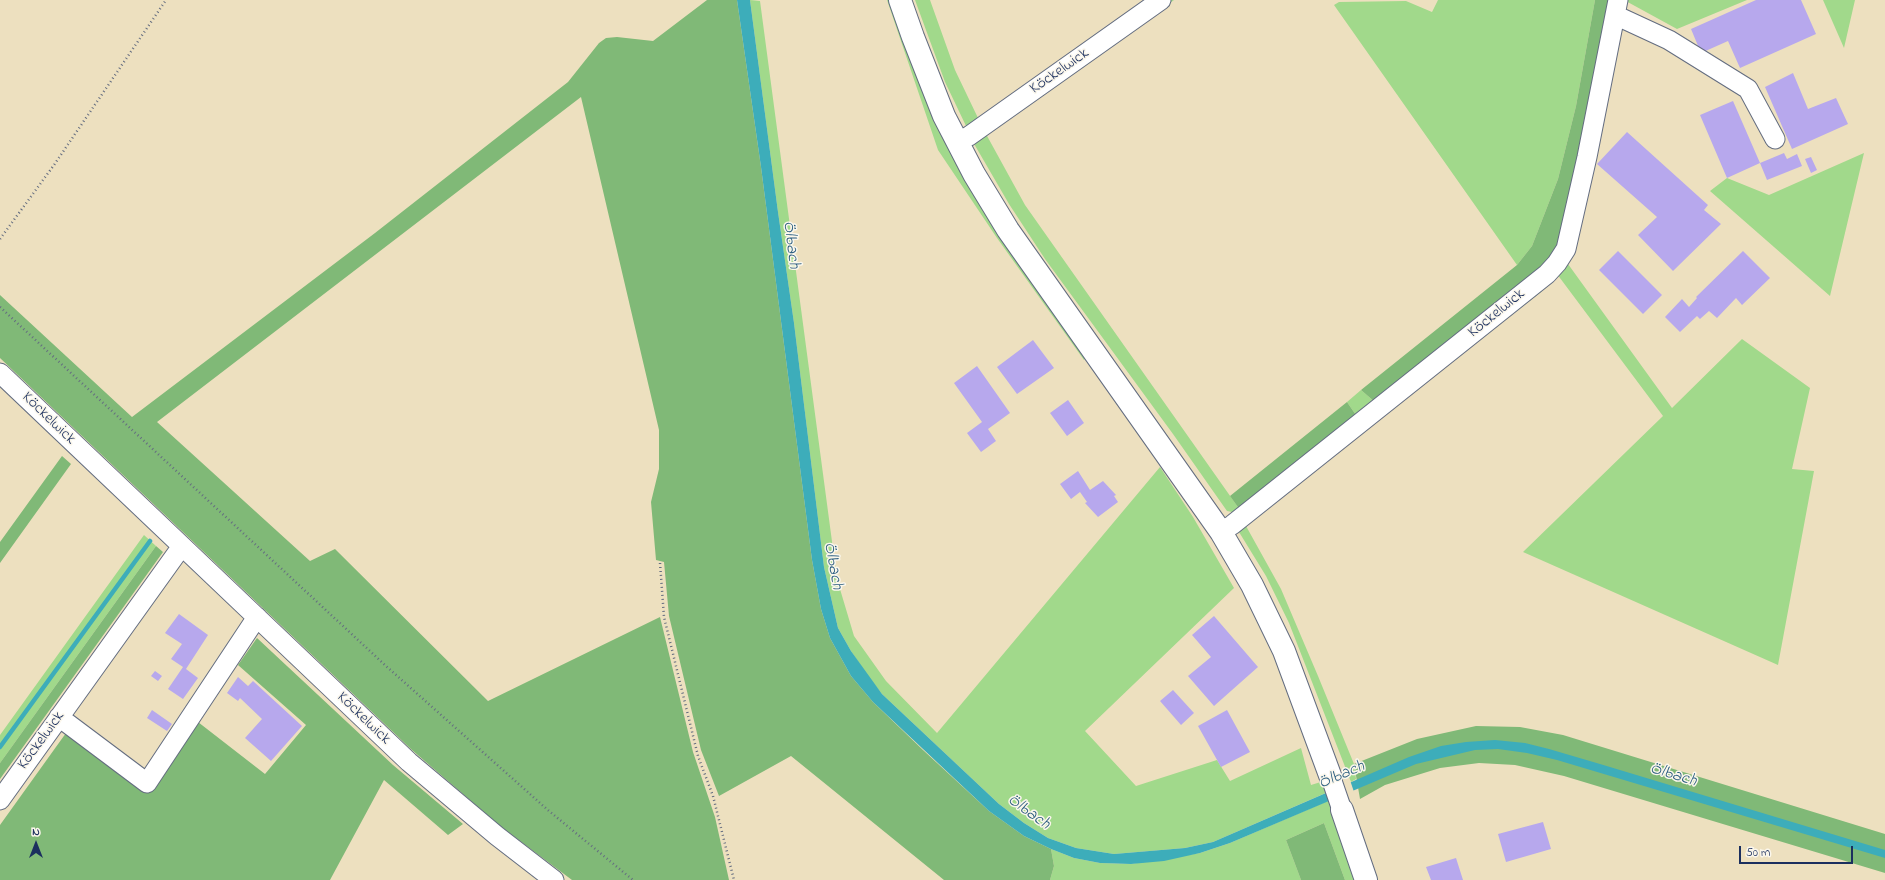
<!DOCTYPE html>
<meta charset="utf-8">
<style>
body{margin:0}
#map{position:relative;width:1885px;height:880px;overflow:hidden;background:#ede0bf;font-family:"Indie Flower",sans-serif}
canvas{display:block}
.north{position:absolute;left:16px;top:824px;width:40px;height:40px;-webkit-text-stroke:3px #fbf7ec;paint-order:stroke;rotate:0deg;font-size:11px;font-weight:700;line-height:16px;text-align:center;color:#1b2f5e}
.north::after{content:'';display:block;margin:auto;width:14px;height:18px;background:#1b2f5e;clip-path:polygon(50% 0,100% 100%,50% 72%,0 100%)}
.scale{position:absolute;left:1739px;top:846px;width:114px;height:18px;box-sizing:border-box;border:2px solid #1b2f5e;border-top:0;padding-left:5px;font-size:12px;line-height:14px;white-space:nowrap;color:#1b2f5e;-webkit-text-stroke:3px #fbf7ec;paint-order:stroke}
</style>
<div id="map">
<canvas width="1885" height="880"></canvas>
<div class="north">N</div>
<div class="scale">50 m</div>
</div>
<script>
const context = document.querySelector('canvas').getContext('2d');
context.lineJoin = 'round';
function fillPath(path, color) { context.fillStyle = color; context.fill(path, 'evenodd'); }
const shape = rows => new Path2D(rows.map(r => 'M' + r).join(''));
function strokePath(path, color, width, dash) { context.strokeStyle = color; context.lineWidth = width; context.lineCap = dash ? 'butt' : 'round'; context.setLineDash(dash || []); context.stroke(path); }
function label(font, color, halo, rows, align = 'center') {
  context.font = font + ' "Indie Flower",sans-serif'; context.lineWidth = 3; context.setLineDash([]); context.textBaseline = 'middle'; context.strokeStyle = halo; context.fillStyle = color; for (const [text, x, y, turn = 0] of rows) {
    context.save(); context.translate(x, y); context.rotate((+turn || 0) * Math.PI / 180); context.textAlign = isNaN(turn) ? turn : align; if (halo) context.strokeText(text, 0, 0); context.fillText(text, 0, 0); context.restore();
  }
}
fillPath(shape([
 [750,0,760,1,837,579,854,636,886,681,937,733,1160,467,1193,517,1234,588,1085,731,1136,786,1217,760,1230,781,1301,748,1311,785,1324,781,1328,792,1213,842,1185,848,1114,854,1076,848,1048,838,1024,823,999,804,882,694,867,675,851,651,838,628,824,567,794,323,778,212],
 [887,0,892,0,1086,356,1084,360,997,238,938,150],
 [915,0,930,0,955,70,978,118,967,128,945,82],
 [1166,0,1174,0,986,134,1025,205,1240,510,1232,512,1227,511,1173,434,1045,259,1009,204,973,142],
 [1438,0,1595,0,1576,106,1558,179,1532,246,1517,265,1334,5,1339,2,1406,1,1432,12],
 [1624,0,1747,0,1677,29],
 [1823,0,1855,0,1844,48],
 [1864,153,1830,296,1710,191,1727,178,1769,195],
 [1568,264,1672,408,1742,339,1810,388,1792,469,1814,471,1778,665,1523,552,1663,416,1557,274,1541,292,1384,414,1246,526,1281,589,1318,676,1354,764,1356,779,1351,782,1289,623,1266,576,1239,532,1240,527,1557,274],
 [1361,390,1376,403,1358,418,1347,402],
 [144,535,156,546,0,763,0,735],
 [1330,800,1357,880,1345,880,1324,823,1286,840,1301,880,1050,880,1054,866,1051,849,1074,858,1100,863,1131,864,1200,853,1230,843]
]), '#a1d98b');
fillPath(shape([
 [707,0,737,0,761,167,812,560,821,609,830,638,851,676,873,702,923,750,989,811,1024,836,1051,849,1054,866,1050,880,944,880,791,756,719,796,701,750,669,616,664,562,656,560,651,502,659,469,659,430,581,97,157,422,310,561,335,549,488,701,660,617,693,752,715,817,729,880,572,880,500,826,412,750,0,358,0,295,132,417,375,233,568,82,599,43,606,38,617,37,653,41],
 [1595,0,1613,0,1556,255,1376,403,1361,390,1517,265,1532,246,1558,179,1576,106],
 [1347,402,1358,418,1240,510,1230,496],
 [62,456,71,464,0,563,0,542],
 [156,546,163,552,0,779,0,763],
 [257,638,393,765,463,824,448,835,384,780,330,880,0,880,0,825,66,733,148,793,198,722,265,774,306,725,238,665],
 [1476,726,1520,727,1563,735,1885,834,1885,873,1564,776,1515,765,1479,763,1440,768,1385,785,1360,799,1354,764,1417,739],
 [1324,823,1345,880,1301,880,1286,840]
]), '#80b977');
fillPath(shape([
 [737,0,750,0,778,212,794,323,824,567,838,628,851,651,882,694,999,804,1024,823,1048,838,1076,848,1114,854,1185,848,1213,842,1409,757,1441,746,1466,742,1495,740,1525,743,1549,749,1600,764,1885,850,1885,858,1557,760,1527,753,1498,749,1475,750,1416,764,1230,843,1200,853,1164,861,1131,864,1100,863,1074,858,1051,849,1024,836,989,811,873,702,851,676,830,638,821,609,812,560,761,167]
]), '#3dadba');
fillPath(shape([
 [1350,780,1354,792,1331,802,1327,790]
]), '#ede0bf');
strokePath(shape([
 [0,747,150,541]
]), '#3dadba', 4.5);
fillPath(shape([
 [1756,0,1801,0,1816,34,1740,68,1728,41,1701,53,1691,29],
 [1793,73,1808,109,1836,98,1848,124,1792,149,1765,87],
 [1733,101,1760,163,1727,178,1700,115],
 [1627,132,1708,205,1704,210,1721,224,1673,271,1638,235,1657,217,1597,164],
 [1784,153,1787,159,1797,154,1802,166,1767,180,1760,163],
 [1811,157,1817,170,1811,173,1805,159],
 [1618,251,1662,295,1643,314,1599,270],
 [1743,251,1770,278,1742,305,1736,298,1717,318,1709,311,1700,319,1697,316,1680,332,1665,317,1682,299,1689,307,1697,298,1696,297],
 [1033,340,1054,368,1017,394,997,367],
 [977,366,1010,413,988,429,996,441,981,452,967,433,982,422,954,383],
 [1068,400,1084,423,1067,436,1050,413],
 [1078,471,1090,490,1103,481,1116,495,1114,496,1118,502,1098,517,1085,503,1087,502,1080,492,1071,499,1060,484],
 [179,614,208,635,186,669,198,678,183,699,168,689,183,667,171,659,182,644,165,633],
 [1214,616,1258,667,1214,706,1188,676,1211,657,1192,635],
 [155,671,162,676,158,681,151,676],
 [238,677,248,686,253,681,302,726,271,761,245,738,262,719,240,698,238,701,227,693],
 [1173,690,1194,713,1181,725,1160,701],
 [152,710,172,724,167,731,147,718],
 [1227,710,1250,752,1221,767,1198,726],
 [1543,822,1551,849,1506,862,1498,834],
 [1456,858,1463,880,1431,880,1426,867]
]), '#b7a8ed');
const minor = shape([
 [1615,15,1669,40,1748,89,1775,139],
 [957,142,969,136,1161,0],
 [0,373,409,762,497,836,554,880],
 [1221,532,1232,525,1547,274,1557,263,1566,249,1587,157,1618,0],
 [59,717,147,783,257,617],
 [1331,778,1342,810],
 [0,800,182,546]
]);
const major = shape([
 [900,0,913,37,944,116,974,174,1008,230,1221,532,1252,585,1284,651,1331,778],
 [1342,810,1366,880]
]);
strokePath(minor, '#646d80', 21);
strokePath(major, '#646d80', 24);
strokePath(shape([
 [0,239,54,165,166,0],
 [0,307,386,666,549,811,633,880],
 [660,563,664,617,698,756,713,796,734,880]
]), '#646d80', 2.5, [1, 3]);
strokePath(minor, '#fff', 19);
strokePath(major, '#fff', 22);
label('16px', '#1b2f5e', '#fbf7ec', [
 ["Köckelwick",1060,72,-35],
 ["Köckelwick",1497,314,-39],
 ["Köckelwick",48,419,44],
 ["Köckelwick",363,719,44],
 ["Köckelwick",42,741,-54]
]);
label('italic 17px', '#275b7e', '#fbf7ec', [
 ["Ölbach",790,245,83],
 ["Ölbach",832,566,80],
 ["Ölbach",1342,776,-23],
 ["Ölbach",1673,776,17],
 ["Ölbach",1028,813,36]
]);
</script>
